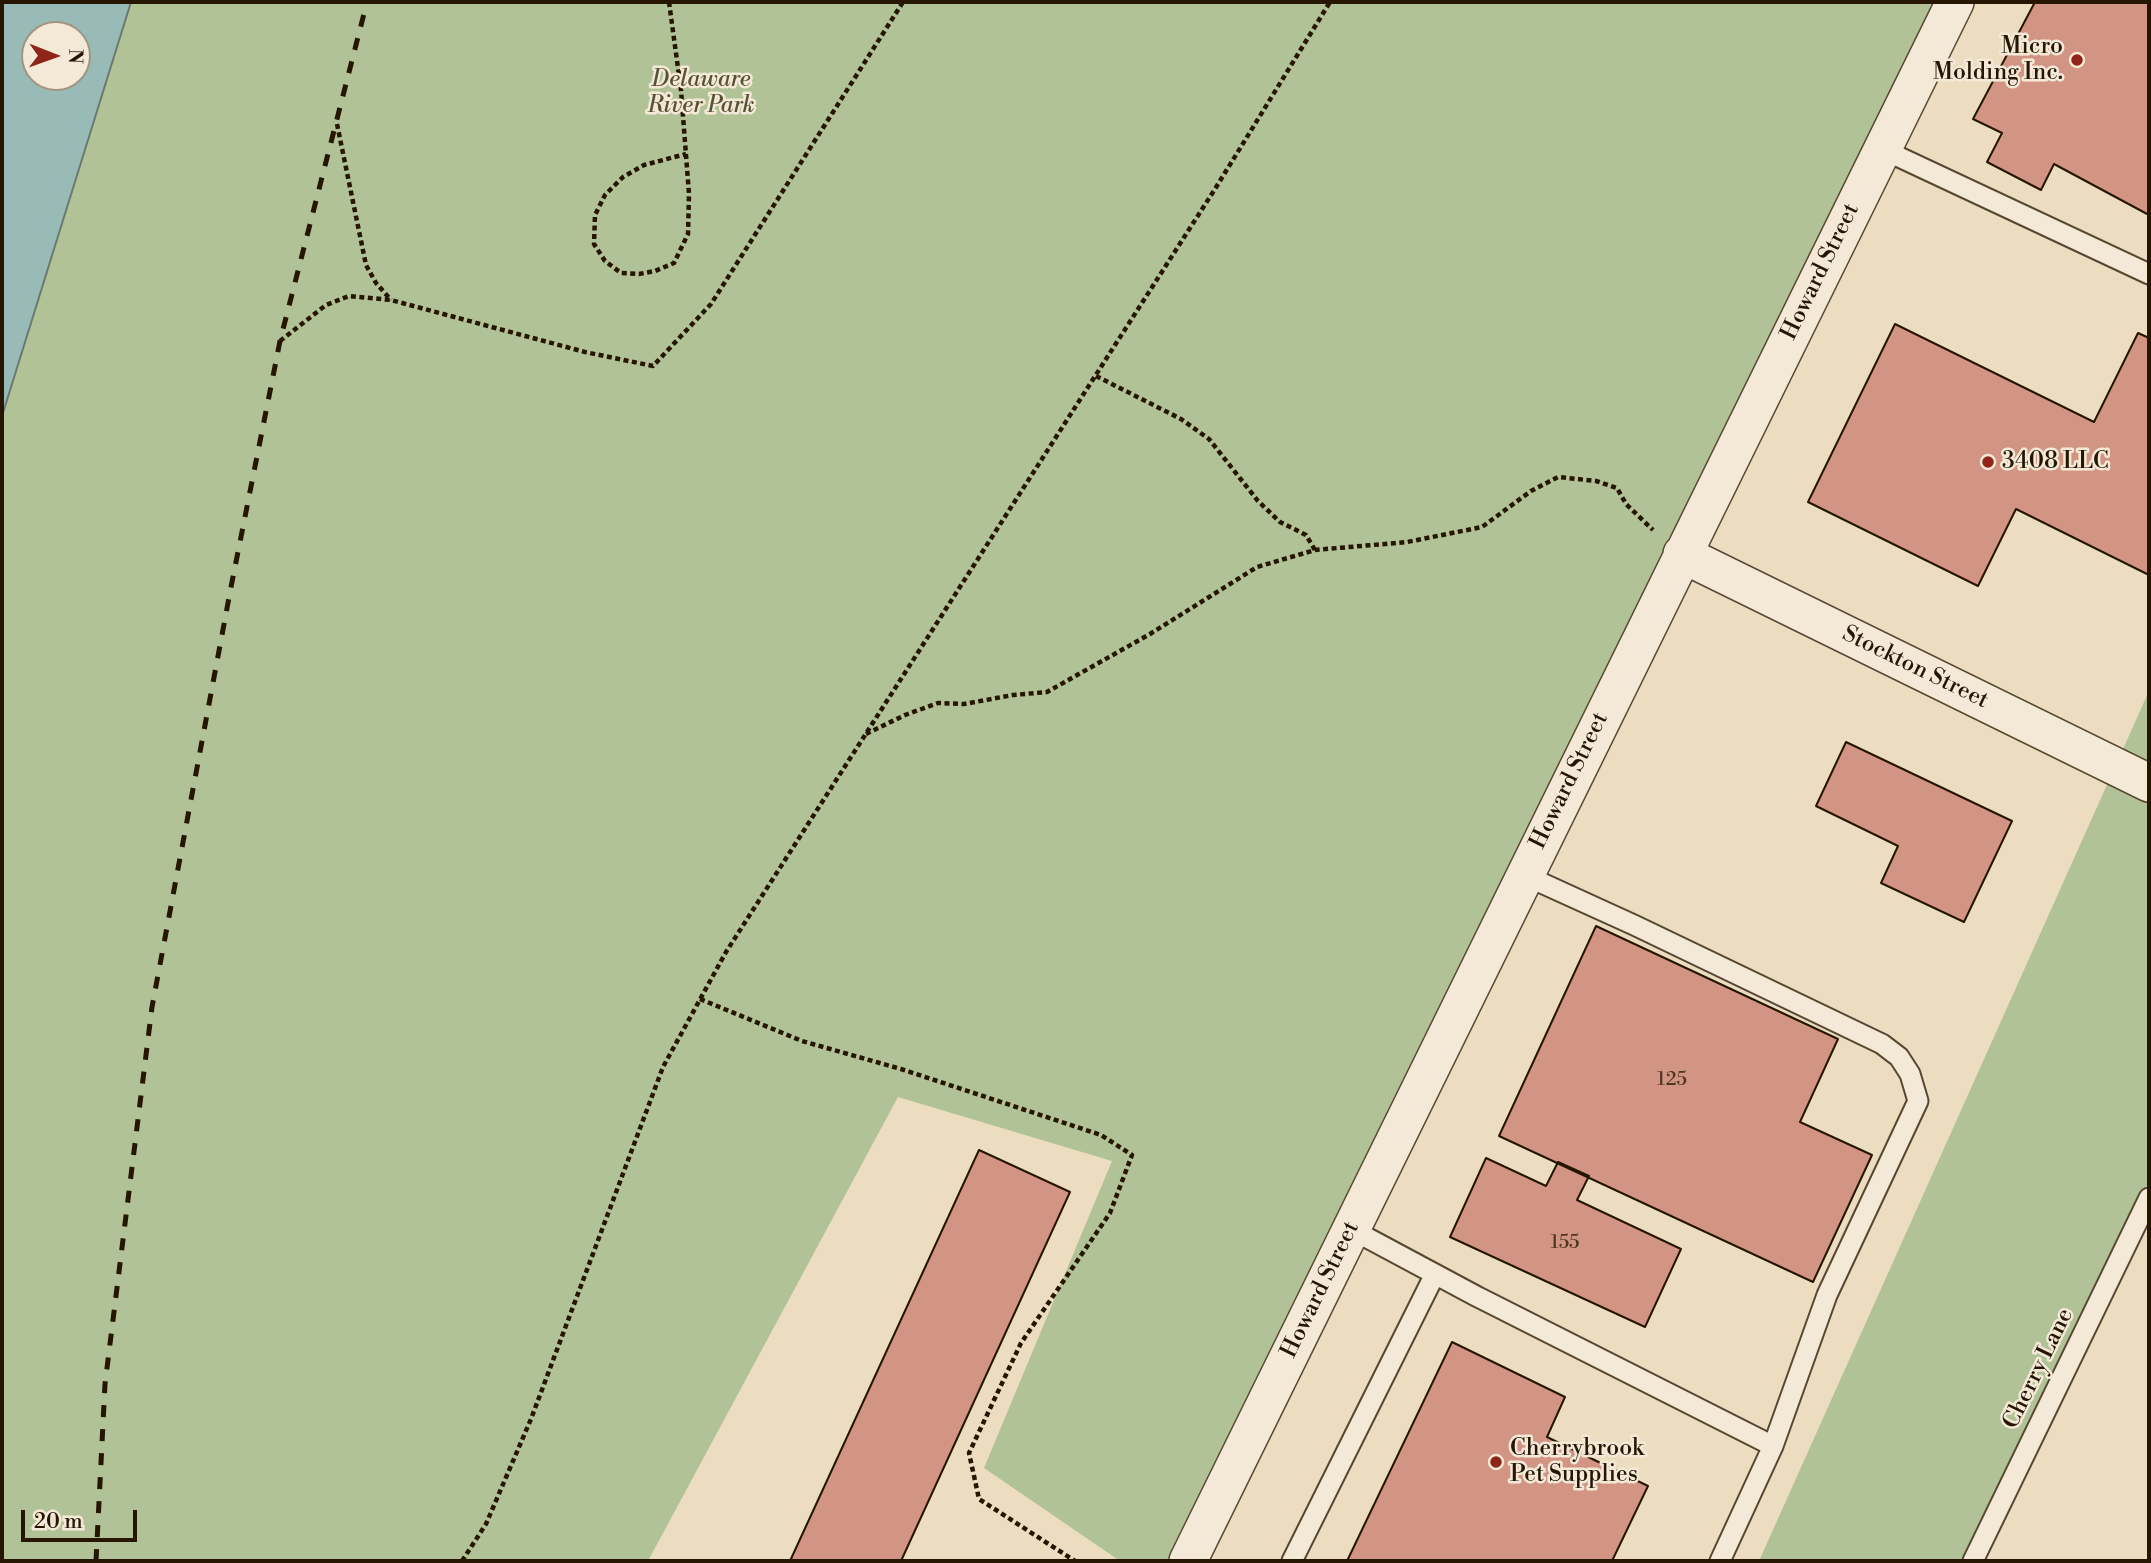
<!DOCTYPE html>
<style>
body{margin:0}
#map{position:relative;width:2151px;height:1563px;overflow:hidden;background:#ecddc0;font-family:"Libre Bodoni",serif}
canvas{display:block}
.frame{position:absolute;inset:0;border:4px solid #251501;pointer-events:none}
.north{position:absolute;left:21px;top:21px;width:70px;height:70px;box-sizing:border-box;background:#f3e9d6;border:2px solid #a19481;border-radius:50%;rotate:91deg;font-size:19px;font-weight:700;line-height:28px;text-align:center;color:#251501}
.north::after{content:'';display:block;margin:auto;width:24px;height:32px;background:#8f2418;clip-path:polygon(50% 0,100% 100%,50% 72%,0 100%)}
.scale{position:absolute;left:21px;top:1510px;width:116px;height:32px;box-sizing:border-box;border:4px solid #251501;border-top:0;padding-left:9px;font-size:21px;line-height:24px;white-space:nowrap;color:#251501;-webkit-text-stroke:5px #f3e9d6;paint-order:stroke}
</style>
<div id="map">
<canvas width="2151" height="1563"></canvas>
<div class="frame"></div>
<div class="north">N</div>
<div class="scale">20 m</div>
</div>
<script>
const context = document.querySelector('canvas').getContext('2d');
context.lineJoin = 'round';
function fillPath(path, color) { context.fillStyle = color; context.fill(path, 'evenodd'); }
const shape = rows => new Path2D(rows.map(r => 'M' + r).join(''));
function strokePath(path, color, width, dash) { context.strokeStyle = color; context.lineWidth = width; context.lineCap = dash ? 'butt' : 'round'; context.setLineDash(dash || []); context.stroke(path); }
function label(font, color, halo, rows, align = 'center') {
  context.font = font + ' "Libre Bodoni",serif'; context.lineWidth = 5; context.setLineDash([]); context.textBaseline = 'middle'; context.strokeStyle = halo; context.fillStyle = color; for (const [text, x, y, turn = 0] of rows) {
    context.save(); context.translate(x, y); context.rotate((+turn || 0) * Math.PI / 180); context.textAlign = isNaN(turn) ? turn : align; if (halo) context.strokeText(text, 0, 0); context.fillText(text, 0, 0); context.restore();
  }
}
fillPath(shape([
 [131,2,1937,2,1191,1561,1120,1561,984,1468,1112,1161,898,1097,648,1561,2,1561,2,416],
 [2149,691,2149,1181,1963,1561,1759,1561]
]), '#b2c297');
const water = shape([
 [2,2,131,2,2,416,2,2],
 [35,35,77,35,77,77,35,77,35,35]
]);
fillPath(water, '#99bbb7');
strokePath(water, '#6b796e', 2);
const building = shape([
 [2035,2,2149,2,2149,215,2054,164,2041,190,1987,162,2002,133,1973,119,2035,2],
 [1895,324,2094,422,2138,333,2149,338,2149,575,2016,509,1978,586,1808,502,1895,324],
 [1846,742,2012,821,1964,922,1881,883,1898,846,1816,806,1846,742],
 [1596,926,1838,1039,1800,1122,1872,1155,1813,1282,1499,1136,1596,926],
 [979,1150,1070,1192,901,1561,790,1561,979,1150],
 [1486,1158,1546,1186,1558,1162,1589,1176,1577,1200,1681,1249,1645,1327,1450,1237,1486,1158],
 [1452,1342,1565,1397,1547,1437,1648,1486,1612,1561,1347,1561,1452,1342]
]);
fillPath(building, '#d29483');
strokePath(building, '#251501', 2);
const lane = shape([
 [1882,149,2149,274],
 [1351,1229,1478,1297,1773,1446,1827,1295,1918,1101,1910,1074,1899,1057,1882,1044,1634,925,1524,875],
 [1292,1561,1435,1274],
 [1720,1561,1773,1446],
 [1973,1561,2149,1198]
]);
const street = shape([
 [1682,554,2149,783],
 [1188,1561,1955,2]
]);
strokePath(lane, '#574731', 23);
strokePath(street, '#574731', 40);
strokePath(shape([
 [669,2,681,90,689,194,688,234,674,263,655,271,639,274,621,273,605,261,594,244,595,215,605,195,623,177,644,165,686,154],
 [337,124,366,265,376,283,391,300],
 [280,341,326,305,349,296,391,300,585,352,653,366,711,304,903,2],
 [1096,376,1181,419,1209,439,1258,501,1280,522,1306,535,1315,550],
 [866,734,905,715,938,703,964,704,1013,695,1047,692,1150,634,1257,567,1315,550,1407,542,1482,527,1531,491,1558,477,1596,481,1617,488,1626,504,1653,530],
 [700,999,802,1041,901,1069,1101,1135,1132,1155,1110,1213,1021,1343,969,1453,979,1499,1075,1561],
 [462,1561,486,1524,531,1419,663,1067,726,952,1215,189,1330,2]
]), '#251501', 4.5, [5, 3.5]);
strokePath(lane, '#f3e9d6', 19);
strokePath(street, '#f3e9d6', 37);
strokePath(shape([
 [96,1561,105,1384,152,1007,231,587,280,341,367,2]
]), '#251501', 5, [12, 12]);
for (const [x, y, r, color] of [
 [2077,60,7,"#8f2418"],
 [1988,462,7,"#8f2418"],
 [1496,1462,7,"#8f2418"]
]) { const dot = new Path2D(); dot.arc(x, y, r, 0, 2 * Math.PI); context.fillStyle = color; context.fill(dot); strokePath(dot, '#f3e9d6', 2.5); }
label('19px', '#503522', null, [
 ["125",1672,1080],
 ["155",1565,1243]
]);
label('23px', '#251501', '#f3e9d6', [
 ["Micro",2063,47,"right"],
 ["Molding Inc.",2063,73,"right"],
 ["3408 LLC",2002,462],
 ["Cherrybrook",1510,1449],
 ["Pet Supplies",1510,1475]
], 'left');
label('italic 23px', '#565236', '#f3e9d6', [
 ["Delaware",701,80],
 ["River Park",701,106]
]);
label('23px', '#251501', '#f3e9d6', [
 ["Howard Street",1821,272,-64],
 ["Stockton Street",1915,668,26],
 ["Howard Street",1570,781,-64],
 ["Howard Street",1321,1290,-64],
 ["Cherry Lane",2039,1369,-64]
]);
</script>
